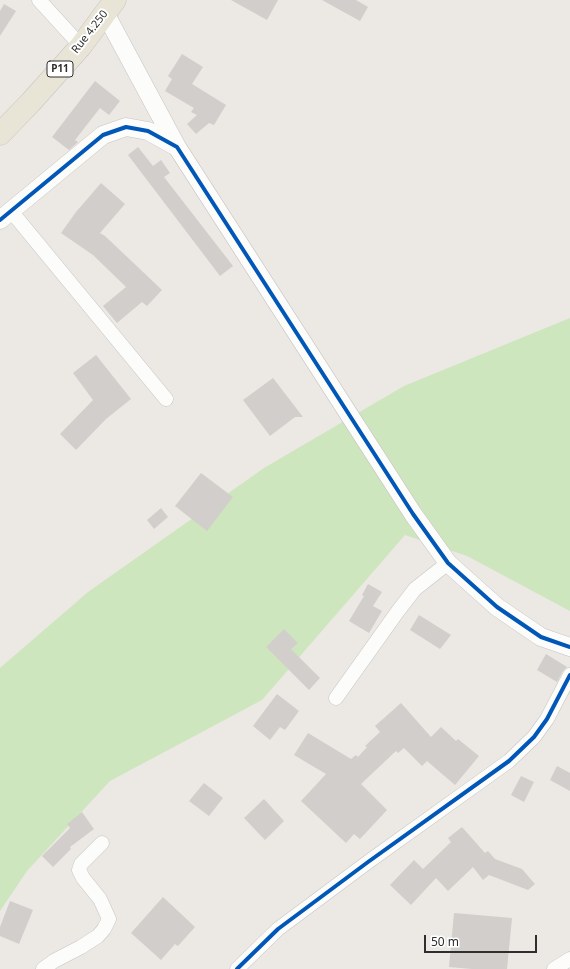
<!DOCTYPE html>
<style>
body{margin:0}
#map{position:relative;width:570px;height:969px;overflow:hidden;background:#ece8e4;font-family:"Noto Sans",sans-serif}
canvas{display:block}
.scale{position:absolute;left:424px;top:935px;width:113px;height:18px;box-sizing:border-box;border:2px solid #2e2e2e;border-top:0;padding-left:5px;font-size:12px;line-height:14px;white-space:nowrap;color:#2e2e2e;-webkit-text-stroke:3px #fff;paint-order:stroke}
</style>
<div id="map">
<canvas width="570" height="969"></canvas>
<div class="scale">50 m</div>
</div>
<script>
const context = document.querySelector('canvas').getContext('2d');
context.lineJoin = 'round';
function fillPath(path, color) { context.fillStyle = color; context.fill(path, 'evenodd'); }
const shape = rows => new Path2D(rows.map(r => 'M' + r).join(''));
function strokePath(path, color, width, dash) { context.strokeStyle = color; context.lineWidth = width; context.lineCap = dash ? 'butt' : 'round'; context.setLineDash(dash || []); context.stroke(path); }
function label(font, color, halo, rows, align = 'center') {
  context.font = font + ' "Noto Sans",sans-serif'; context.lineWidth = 4; context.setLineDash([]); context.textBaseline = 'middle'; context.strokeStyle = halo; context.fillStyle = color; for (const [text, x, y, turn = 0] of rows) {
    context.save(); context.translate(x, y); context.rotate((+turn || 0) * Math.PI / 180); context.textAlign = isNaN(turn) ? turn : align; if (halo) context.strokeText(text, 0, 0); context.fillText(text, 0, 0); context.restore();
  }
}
fillPath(shape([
 [570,318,570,611,467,556,405,535,262,700,110,781,27,871,0,911,0,668,88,592,264,468,404,386]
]), '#cee6be');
fillPath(shape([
 [231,0,278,0,267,20],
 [322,0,356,0,368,7,360,21],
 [4,4,16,11,0,36,0,11],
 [182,54,203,67,192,84,226,105,214,125,209,123,196,134,187,124,197,115,191,112,194,108,165,91,172,79,168,76],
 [95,81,120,101,109,115,100,108,75,140,78,142,69,150,52,137],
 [138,147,153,166,161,160,170,173,164,177,233,266,220,276,128,155],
 [101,183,125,204,100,233,105,236,162,290,147,306,142,302,117,323,103,306,126,287,93,255,61,233,76,212],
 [96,355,131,399,106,419,76,450,60,434,93,400,73,373],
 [273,378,303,417,295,417,270,436,243,400],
 [201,473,233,497,207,531,175,506],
 [161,508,168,517,154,529,147,520],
 [368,584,382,592,373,606,382,611,369,633,349,621,364,596,362,595],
 [419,615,451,635,440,649,410,630],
 [284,629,298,643,291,649,320,678,309,690,266,647],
 [546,654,567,667,563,671,557,682,537,670],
 [277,694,299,711,285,730,280,727,270,740,253,726],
 [401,703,431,737,441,727,456,741,458,739,479,756,455,785,427,761,422,766,404,748,398,753,396,751,361,784,387,810,360,839,354,834,346,843,301,801,326,774,294,755,308,733,351,759,356,755,358,757,367,747,365,746,380,732,375,726],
 [557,766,570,773,570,791,550,780],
 [521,776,534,782,524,802,511,795],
 [204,783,223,798,209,816,189,801],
 [264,799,284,821,265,840,244,818],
 [82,812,94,829,70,847,71,849,53,867,42,856,70,828,67,824],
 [462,827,485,853,488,851,495,859,522,869,535,884,528,890,489,875,483,880,473,867,448,891,436,878,411,905,390,885,414,860,423,869,451,842,448,838],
 [163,897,195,927,178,946,175,944,161,960,131,933],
 [10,901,33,910,19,944,0,936,0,927],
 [454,913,512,918,507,969,472,969,449,967]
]), '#d1cecb');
const minor = shape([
 [39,0,81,46],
 [11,211,166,399],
 [336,698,398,611,415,589,448,563],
 [43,969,54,961,81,947,98,936,104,929,109,919,100,899,83,878,79,870,81,864,102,843],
 [237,969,278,929,368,862,509,761,534,737,547,719,570,675],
 [554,969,570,959]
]);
const tertiary = shape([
 [105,13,177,147],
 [0,220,103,135,126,127,148,131,177,147,413,514,448,563,497,607,541,637,570,647]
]);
const primary = shape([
 [0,134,31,102,81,46,115,0]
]);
strokePath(minor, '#c5c4c5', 15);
strokePath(tertiary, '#c5c4c5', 19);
strokePath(primary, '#c6c5c4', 23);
strokePath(minor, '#fcfcfb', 14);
strokePath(tertiary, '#fcfcfb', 18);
strokePath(primary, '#e8e4d6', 22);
strokePath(shape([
 [0,220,103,135,126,127,148,131,177,147,413,514,448,563,497,607,541,637,570,647],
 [237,969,278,929,368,862,509,761,534,737,547,719,570,675]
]), '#0057b8', 4);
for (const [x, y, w] of [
 [60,69,26]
]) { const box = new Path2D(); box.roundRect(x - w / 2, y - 8, w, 16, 3); context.fillStyle = '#fff'; context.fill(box); strokePath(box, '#2e2e2e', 1); }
label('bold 10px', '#2e2e2e', null, [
 ["P11",60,69]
]);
label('11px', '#2e2e2e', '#fff', [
 ["Rue 4.250",90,32,-52]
]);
</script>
